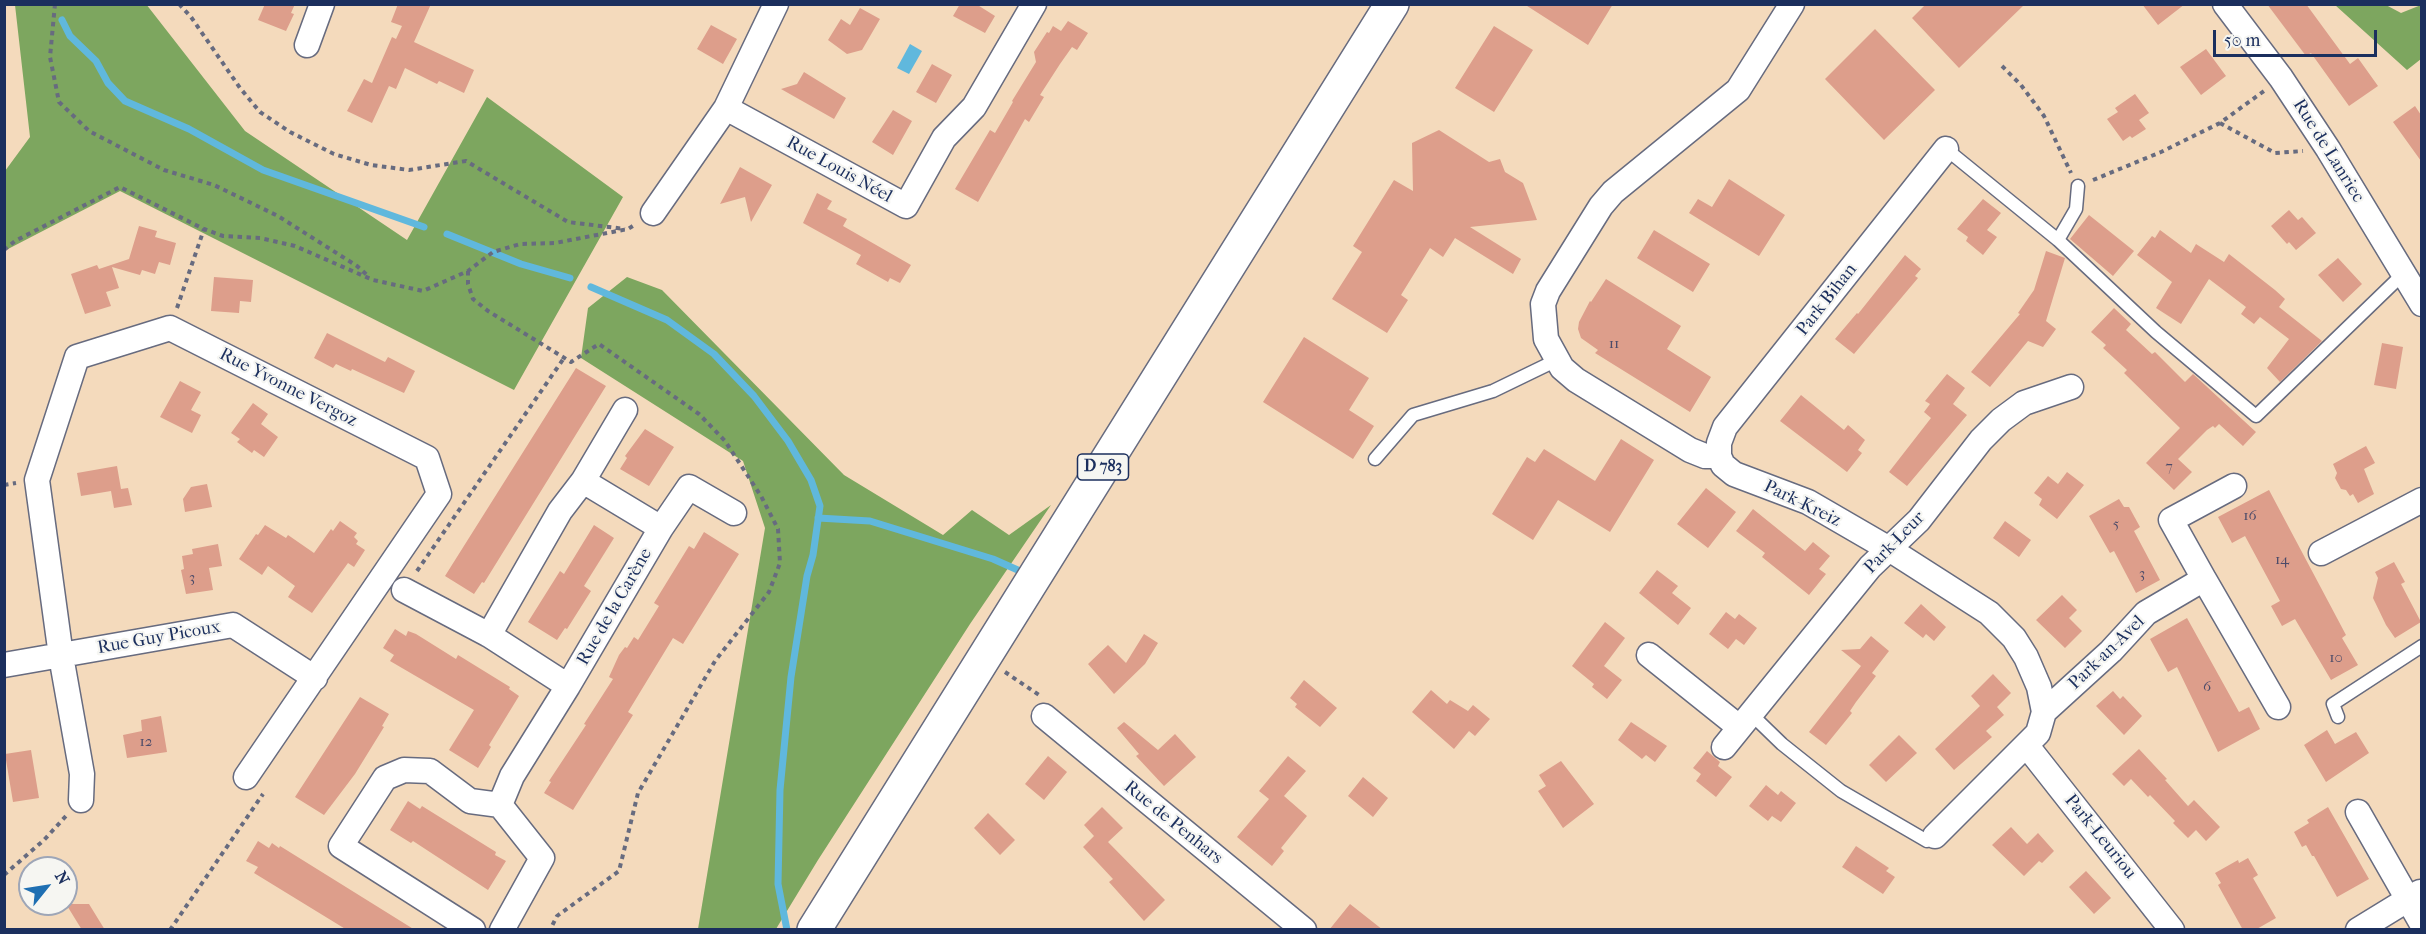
<!DOCTYPE html>
<meta charset="utf-8">
<style>
body{margin:0}
#map{position:relative;width:2426px;height:934px;overflow:hidden;background:#f4dabc;font-family:"IM FELL French Canon",serif}
canvas{display:block}
.frame{position:absolute;inset:0;border:6px solid #1b2f5e;pointer-events:none}
.north{position:absolute;left:18px;top:856px;width:60px;height:60px;box-sizing:border-box;background:#f6f6f2;border:2px solid #9ea6b7;border-radius:50%;rotate:60deg;font-size:16px;font-weight:700;line-height:24px;text-align:center;color:#1b2f5e}
.north::after{content:'';display:block;margin:auto;width:21px;height:27px;background:#1f6fb2;clip-path:polygon(50% 0,100% 100%,50% 72%,0 100%)}
.scale{position:absolute;left:2213px;top:30px;width:164px;height:27px;box-sizing:border-box;border:3px solid #1b2f5e;border-top:0;padding-left:8px;font-size:18px;line-height:21px;white-space:nowrap;color:#1b2f5e;-webkit-text-stroke:4px #f6f6f2;paint-order:stroke}
</style>
<div id="map">
<canvas width="2426" height="934"></canvas>
<div class="frame"></div>
<div class="north">N</div>
<div class="scale">50 m</div>
</div>
<script>
const context = document.querySelector('canvas').getContext('2d');
context.lineJoin = 'round';
function fillPath(path, color) { context.fillStyle = color; context.fill(path, 'evenodd'); }
const shape = rows => new Path2D(rows.map(r => 'M' + r).join(''));
function strokePath(path, color, width, dash) { context.strokeStyle = color; context.lineWidth = width; context.lineCap = dash ? 'butt' : 'round'; context.setLineDash(dash || []); context.stroke(path); }
function label(font, color, halo, rows, align = 'center') {
  context.font = font + ' "IM FELL French Canon",serif'; context.lineWidth = 4.5; context.setLineDash([]); context.textBaseline = 'middle'; context.strokeStyle = halo; context.fillStyle = color; for (const [text, x, y, turn = 0] of rows) {
    context.save(); context.translate(x, y); context.rotate((+turn || 0) * Math.PI / 180); context.textAlign = isNaN(turn) ? turn : align; if (halo) context.strokeText(text, 0, 0); context.fillText(text, 0, 0); context.restore();
  }
}
fillPath(shape([
 [146,4,245,131,407,240,487,97,623,197,514,390,120,191,8,249,4,242,5,171,30,137,15,5],
 [2335,5,2386,5,2401,13,2421,5,2421,59,2407,70],
 [627,277,662,290,844,475,943,535,972,510,1009,535,1051,505,970,624,818,860,776,929,698,929,765,528,743,461,581,358,588,308]
]), '#7da65f');
fillPath(shape([
 [910,44,922,51,909,74,897,68]
]), '#60b8dd');
strokePath(shape([
 [62,20,70,36,96,61,108,83,125,101,189,129,263,170,424,227],
 [447,234,521,264,570,278],
 [591,287,667,320,714,354,754,396,788,441,811,480,820,506,813,555,807,576,791,677,780,790,778,884,787,930],
 [818,518,870,521,993,559,1020,571]
]), '#60b8dd', 7);
fillPath(shape([
 [265,4,295,4,291,13,294,14,286,31,258,20],
 [398,4,431,4,414,42,474,70,464,93,439,81,437,84,405,68,396,89,389,86,372,123,347,111,364,79,372,83,392,37,396,39,402,26,391,22],
 [960,4,976,4,995,16,985,33,953,16],
 [1524,4,1613,4,1588,45],
 [1926,4,2025,4,1959,68,1912,18],
 [2142,4,2185,4,2158,25],
 [2267,4,2306,4,2350,64,2358,58,2378,86,2349,106,2311,53,2306,56],
 [860,8,880,19,862,50,847,54,828,40,841,19,850,25],
 [1068,21,1088,33,1077,50,1072,47,1060,64,1040,95,1044,97,1029,122,1025,119,978,202,955,189,990,130,995,133,1013,102,1012,101,1036,62,1034,52,1047,32,1049,33,1053,26,1061,31],
 [711,25,737,39,723,64,697,49],
 [1494,26,1533,50,1494,112,1455,88],
 [1875,29,1935,90,1884,140,1825,79],
 [2206,49,2226,76,2201,95,2180,67],
 [932,64,952,75,936,103,916,92],
 [804,72,846,98,834,119,781,89,797,84],
 [2135,94,2149,113,2139,120,2146,129,2132,138,2130,136,2123,141,2107,119,2118,112,2115,108],
 [2415,106,2421,115,2421,161,2393,122],
 [893,110,912,121,893,155,872,142],
 [1439,130,1489,162,1500,159,1505,172,1523,183,1537,220,1470,227,1521,259,1513,274,1455,238,1443,257,1430,248,1401,295,1408,300,1387,333,1332,299,1362,252,1353,246,1394,180,1413,191,1412,143],
 [740,167,772,185,751,222,745,197,720,204],
 [1729,179,1785,215,1759,256,1689,213,1698,199,1712,207],
 [817,193,832,201,827,209,847,219,843,226,911,265,900,283,890,278,888,282,856,264,861,255,803,223],
 [1983,199,2001,213,1987,230,1997,237,1983,255,1966,241,1968,237,1957,229],
 [2289,210,2298,220,2302,217,2316,233,2296,250,2289,242,2287,244,2271,226],
 [2089,215,2134,251,2113,276,2070,239],
 [139,226,157,231,155,237,176,243,170,265,159,262,155,274,142,270,140,275,112,267,119,288,106,292,111,306,85,314,71,274,97,265,99,269,129,259],
 [1654,230,1710,264,1693,292,1637,258],
 [2160,230,2191,253,2196,244,2224,262,2229,254,2275,290,2285,299,2279,307,2322,341,2280,382,2267,368,2289,339,2260,317,2254,324,2241,314,2246,307,2209,279,2181,324,2156,308,2172,282,2137,255,2152,236,2155,238],
 [2046,251,2065,258,2046,321,2056,329,2043,347,2028,341,1990,387,1971,372,2020,314,2018,313,2034,290],
 [1905,255,1921,269,1915,276,1918,278,1854,354,1835,339,1857,313,1858,314],
 [2338,258,2362,284,2343,302,2318,275],
 [214,277,253,280,251,302,240,301,239,313,211,311],
 [1606,279,1681,326,1667,349,1711,377,1690,412,1595,353,1598,350,1581,338,1578,329,1579,322,1590,301,1591,302],
 [2114,308,2131,324,2126,330,2152,354,2155,352,2185,382,2193,374,2256,432,2243,446,2219,424,2215,428,2213,426,2207,430,2178,459,2192,472,2174,490,2146,463,2180,428,2124,373,2127,370,2103,348,2106,345,2091,332],
 [327,333,385,362,388,357,415,371,404,393,352,369,351,371,336,364,333,368,314,358],
 [1304,337,1369,378,1349,410,1374,426,1353,459,1263,402],
 [2382,343,2403,347,2396,389,2374,385],
 [576,368,606,386,484,583,482,582,474,594,445,576],
 [1947,374,1965,388,1953,404,1967,415,1907,486,1889,472,1931,418,1924,412,1930,404,1925,401],
 [180,381,201,392,191,410,201,415,192,433,160,417],
 [1801,395,1844,430,1848,425,1865,440,1858,450,1862,453,1847,472,1780,421],
 [253,403,268,414,261,424,278,437,264,457,254,450,252,453,237,442,240,439,231,433],
 [645,429,674,447,649,486,620,469,627,458,625,456],
 [1621,439,1654,460,1610,532,1558,500,1533,540,1492,514,1527,457,1535,462,1544,449,1595,481],
 [2366,446,2375,463,2364,469,2374,494,2358,503,2353,494,2350,496,2346,490,2341,489,2335,478,2337,473,2333,464],
 [117,466,121,489,128,488,132,505,114,508,111,491,81,496,77,473],
 [2067,472,2084,485,2057,519,2039,505,2042,499,2034,493,2048,476,2058,484],
 [207,484,212,507,185,512,183,499,191,487],
 [1706,488,1736,512,1708,548,1677,524],
 [2269,490,2346,635,2342,638,2358,665,2331,680,2295,619,2282,626,2271,606,2280,601,2245,536,2232,543,2218,517],
 [2119,499,2124,507,2129,507,2140,527,2134,531,2160,580,2136,593,2114,551,2110,553,2089,516],
 [1753,509,1805,551,1813,542,1830,556,1819,569,1826,574,1809,595,1762,557,1765,553,1736,531],
 [340,521,357,533,354,537,358,541,356,544,365,550,354,567,348,563,312,613,288,597,295,586,268,566,262,575,239,559,256,534,258,535,265,525,286,538,288,535,314,553,331,529,333,531],
 [2005,521,2031,540,2019,557,1993,538],
 [594,525,614,538,584,586,591,591,567,629,565,628,557,640,528,622,560,571,564,574],
 [704,532,739,554,683,644,673,638,628,712,633,715,573,810,544,793,551,782,549,781,586,725,584,724,613,679,609,677,619,655,625,647,627,648,634,637,638,640,659,606,654,603,689,546,694,549],
 [218,544,222,566,209,568,213,590,186,594,181,570,184,569,182,556,193,554,192,549],
 [2394,562,2405,582,2401,584,2421,622,2395,638,2386,625,2373,598,2378,578,2375,572],
 [1657,570,1678,586,1672,593,1691,608,1678,625,1639,593],
 [2062,595,2077,610,2069,618,2082,631,2065,648,2036,620],
 [1921,604,1946,627,1934,641,1926,634,1923,638,1904,623],
 [1726,612,1735,619,1739,614,1757,628,1744,645,1736,639,1728,649,1709,634],
 [2187,618,2239,712,2249,707,2260,729,2218,752,2177,667,2168,672,2150,639],
 [1605,622,1625,638,1604,666,1622,680,1607,699,1592,687,1594,684,1572,666],
 [395,629,406,636,408,631,416,634,456,659,458,655,510,687,509,689,519,696,489,745,491,747,478,768,449,750,474,710,390,661,394,655,383,648],
 [1144,634,1158,643,1145,664,1114,694,1088,664,1108,645,1126,663],
 [1871,636,1889,651,1872,673,1876,676,1856,702,1850,711,1852,713,1826,745,1809,732,1861,666,1841,650,1860,649],
 [1993,674,2011,693,1997,707,2004,715,1986,731,1992,737,1954,770,1935,749,1980,706,1971,696],
 [1304,680,1337,708,1320,727,1295,707,1297,704,1290,698],
 [1431,690,1447,704,1450,700,1468,711,1473,705,1490,719,1475,736,1469,731,1454,749,1412,712],
 [2113,691,2120,699,2123,696,2142,716,2124,735,2096,706],
 [360,697,389,714,382,726,384,727,355,774,324,815,295,797],
 [161,716,167,752,127,758,123,735,142,731,141,720],
 [1124,722,1158,750,1175,734,1196,757,1164,786,1136,756,1139,754,1117,728],
 [1631,722,1667,746,1655,762,1646,755,1642,759,1618,740],
 [2327,730,2335,744,2356,732,2369,753,2326,782,2304,745],
 [1899,735,1917,753,1886,782,1869,765],
 [2139,749,2167,779,2165,780,2188,806,2194,800,2220,827,2206,841,2196,830,2188,838,2173,823,2175,821,2150,795,2148,797,2131,779,2124,786,2112,774],
 [31,750,39,798,13,802,5,754],
 [1707,751,1720,762,1718,766,1732,777,1716,797,1696,781,1701,774,1693,768],
 [1048,756,1067,772,1044,800,1025,784],
 [1288,756,1306,771,1284,796,1307,816,1281,848,1284,851,1272,866,1237,837,1269,799,1259,791],
 [1561,761,1594,804,1563,828,1538,791,1546,786,1539,775],
 [1363,777,1388,798,1373,817,1348,796],
 [1766,785,1778,795,1781,791,1796,803,1781,822,1772,816,1768,821,1749,806],
 [408,801,420,809,422,806,496,852,495,855,506,861,488,890,413,841,411,843,390,830],
 [1102,807,1123,828,1108,842,1165,900,1144,921,1109,882,1113,879,1083,847,1094,836,1084,825],
 [2328,807,2369,879,2337,897,2314,856,2312,856,2306,845,2302,847,2294,832,2309,823,2307,820],
 [988,813,1015,840,1000,855,974,828],
 [2011,827,2027,844,2038,833,2054,851,2042,863,2039,861,2024,876,1992,845],
 [258,841,269,848,272,843,279,848,280,846,415,930,347,930,254,873,258,867,246,861],
 [1856,846,1889,868,1886,871,1895,877,1883,894,1842,867],
 [2248,858,2258,875,2253,878,2276,918,2255,930,2243,930,2218,885,2221,883,2215,873,2238,860,2239,863],
 [2086,871,2111,898,2094,914,2069,887],
 [66,904,89,904,105,930,82,930],
 [1350,904,1383,930,1329,930]
]), '#dd9e8b');
const service = shape([
 [1946,149,2058,240,2156,332,2256,416,2404,273],
 [2058,240,2076,209,2078,186],
 [1375,459,1413,415,1493,391,1557,360],
 [1750,713,1782,744,1841,791,1927,841,1935,836],
 [2338,717,2333,704,2422,646]
]);
const minor = shape([
 [2225,4,2281,78,2328,149,2422,304],
 [307,45,322,4],
 [726,108,906,206,944,138,974,107,1034,4],
 [653,213,726,108,776,4],
 [1719,456,1705,456,1690,450,1576,380,1562,368,1546,339,1543,304,1548,291,1601,206,1613,192,1738,90,1792,4],
 [583,481,661,528],
 [2321,553,2422,500],
 [2204,579,2171,520,2234,486],
 [404,590,489,635,568,686],
 [489,635,560,511,583,481,625,410],
 [1649,655,1739,727],
 [4,665,233,625,315,678],
 [2044,712,2111,651,2146,613,2204,579,2278,707],
 [1044,716,1304,930],
 [2027,746,2172,930],
 [1724,747,1870,567,1919,520,1981,440,2001,420,2024,403,2071,387],
 [81,800,82,774,61,656,37,480,77,357,170,328,427,458,439,494,246,777],
 [2358,812,2422,924],
 [1935,836,2038,733,2044,712,2039,687,2026,657,2014,638,1989,613,1889,549,1808,502,1734,474,1723,465,1719,456,1719,443,1725,427,1946,149],
 [473,930,341,846,385,778,404,770,430,771,470,801,500,805],
 [502,930,542,858,500,805,512,776,568,686,661,528,689,487,734,513],
 [2358,930,2420,892]
]);
const primary = shape([
 [814,930,1392,4]
]);
strokePath(service, '#676b7f', 15);
strokePath(minor, '#676b7f', 27);
strokePath(primary, '#676b7f', 36);
strokePath(shape([
 [55,4,50,57,59,102,89,131,164,170,214,185,278,216,357,266,367,275],
 [179,4,191,17,240,88,260,112,290,132,334,154,371,165,409,170,466,161,568,222,625,229],
 [2002,66,2021,85,2044,116,2071,173],
 [2220,123,2275,153,2303,151],
 [2093,180,2161,152,2220,123,2264,91],
 [4,250,15,241,120,187,204,229,223,236,260,238,295,246,373,280,423,291,468,271,493,252,520,244,555,243,628,229,636,224],
 [468,271,468,284,473,299,488,311,571,362,599,344,699,414,725,441,761,496,778,529,780,563,769,592,715,661,638,793,619,871,557,916,550,930],
 [177,308,204,229],
 [4,485,16,483],
 [417,571,564,358],
 [1005,672,1039,695],
 [4,875,44,840,66,816],
 [170,930,263,794]
]), '#676b7f', 4, [4.5, 4.5]);
strokePath(service, '#fff', 12);
strokePath(minor, '#fff', 24);
strokePath(primary, '#fff', 33);
label('15px', '#4c4b69', null, [
 ["11",1614,344],
 ["7",2169,467],
 ["16",2250,516],
 ["5",2116,524],
 ["14",2282,560],
 ["3",2142,574],
 ["3",192,578],
 ["10",2336,658],
 ["6",2207,687],
 ["12",146,742]
]);
for (const [x, y, w] of [
 [1103,467,51]
]) { const box = new Path2D(); box.roundRect(x - w / 2, y - 13, w, 26, 4.5); context.fillStyle = '#f6f6f2'; context.fill(box); strokePath(box, '#1b2f5e', 1.5); }
label('bold 16px', '#1b2f5e', null, [
 ["D 783",1103,467]
]);
label('18px', '#1b2f5e', '#f6f6f2', [
 ["Rue de Lanriec",2328,151,58],
 ["Rue Louis Néel",839,170,29],
 ["Park Bihan",1827,300,-52],
 ["Rue Yvonne Vergoz",288,388,27],
 ["Park-Kreiz",1802,504,26],
 ["Park-Leur",1895,543,-46],
 ["Rue de la Carène",615,607,-60],
 ["Rue Guy Picoux",159,638,-10],
 ["Park-an-Avel",2107,653,-44],
 ["Rue de Penhars",1173,823,39],
 ["Park-Leuriou",2100,837,51]
]);
</script>
